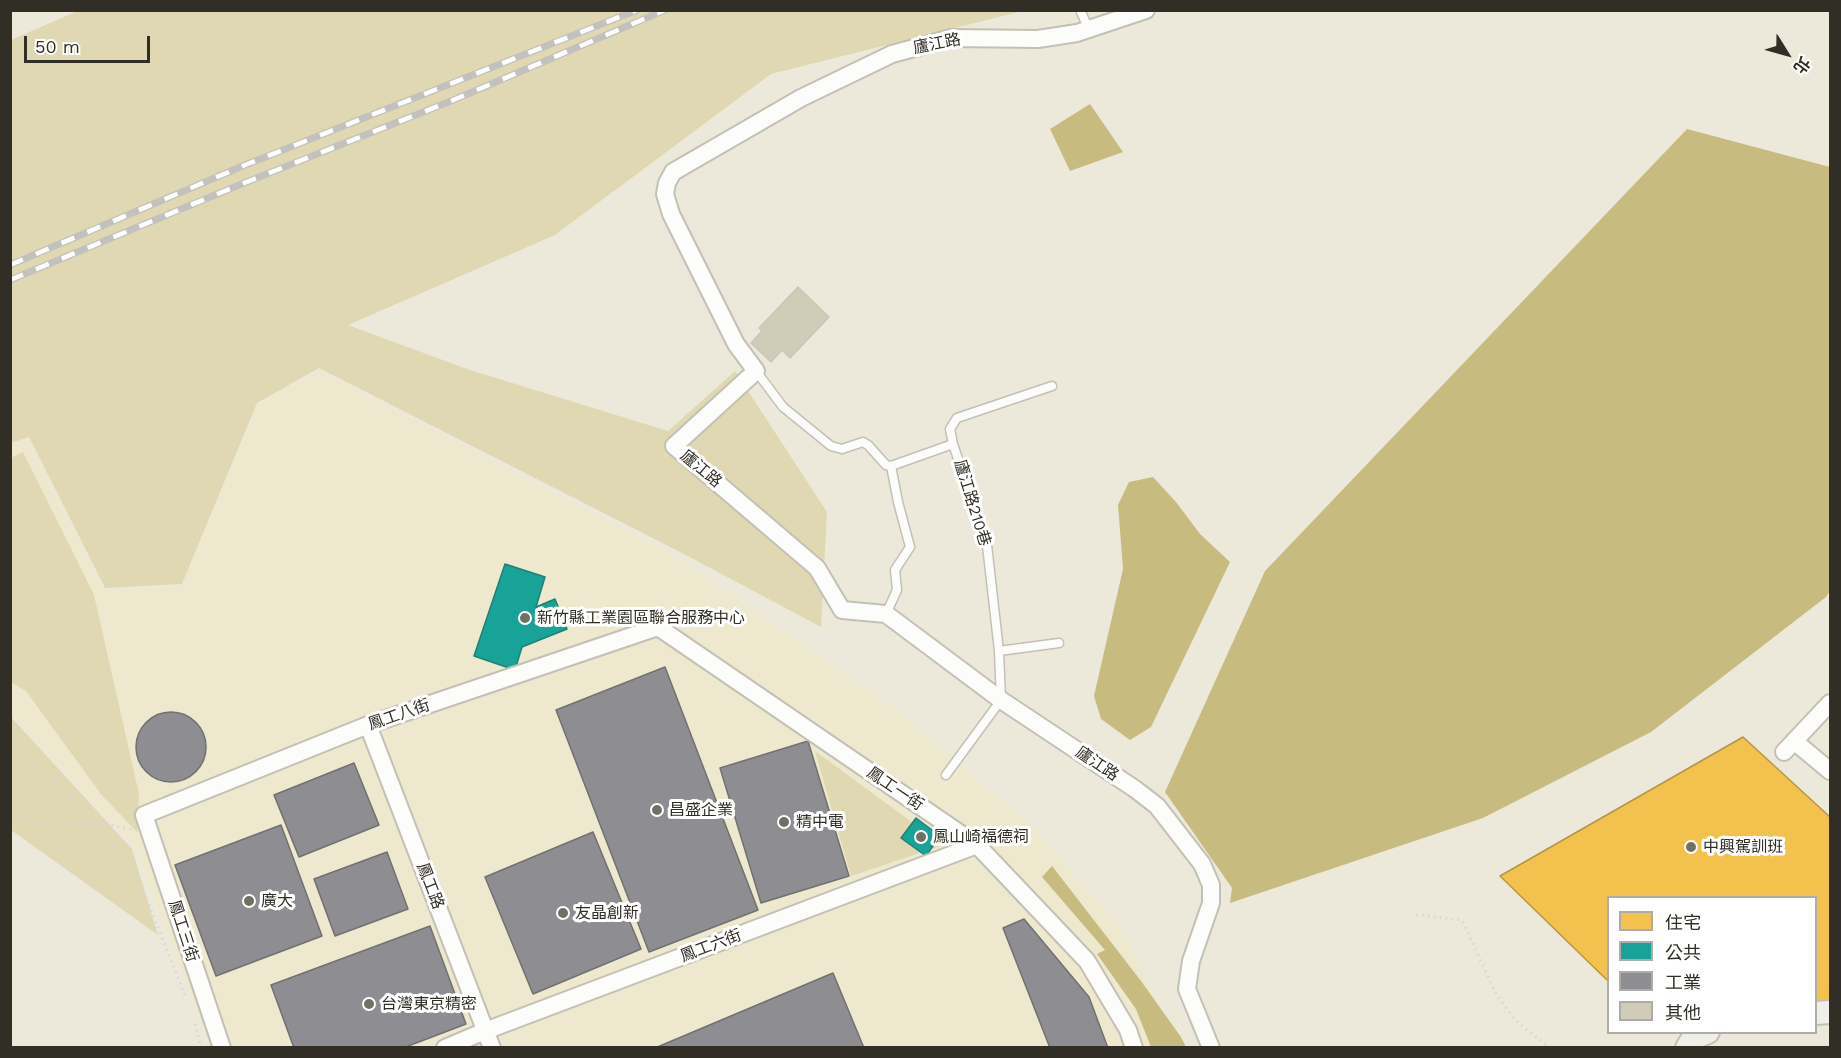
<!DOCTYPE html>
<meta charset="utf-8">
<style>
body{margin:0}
#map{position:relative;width:1841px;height:1058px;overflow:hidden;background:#ece9db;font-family:"Work Sans","Noto Sans TC",sans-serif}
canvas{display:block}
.frame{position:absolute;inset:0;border:12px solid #312f25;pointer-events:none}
.legend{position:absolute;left:1607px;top:896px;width:210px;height:138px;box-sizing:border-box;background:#fff;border:2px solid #adaca8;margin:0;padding:8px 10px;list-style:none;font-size:18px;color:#312f25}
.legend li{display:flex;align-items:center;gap:12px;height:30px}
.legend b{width:30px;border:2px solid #adaca8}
.north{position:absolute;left:1757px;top:24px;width:60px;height:60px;-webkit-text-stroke:4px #fff;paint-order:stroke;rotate:127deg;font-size:16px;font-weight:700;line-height:24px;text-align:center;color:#312f25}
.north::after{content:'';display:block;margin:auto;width:21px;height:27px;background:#312f25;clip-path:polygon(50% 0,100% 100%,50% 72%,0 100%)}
.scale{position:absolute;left:24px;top:36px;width:126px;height:27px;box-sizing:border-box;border:3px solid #312f25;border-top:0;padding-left:8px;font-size:18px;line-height:21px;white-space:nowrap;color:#312f25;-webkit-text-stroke:4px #fff;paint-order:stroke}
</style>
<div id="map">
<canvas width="1841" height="1058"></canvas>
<div class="frame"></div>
<ul class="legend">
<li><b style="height:16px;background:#f2c14e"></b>住宅</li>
<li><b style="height:16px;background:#17a398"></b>公共</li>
<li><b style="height:16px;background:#8d8d92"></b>工業</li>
<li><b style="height:16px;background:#d1ccb7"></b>其他</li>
</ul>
<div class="north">北</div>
<div class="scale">50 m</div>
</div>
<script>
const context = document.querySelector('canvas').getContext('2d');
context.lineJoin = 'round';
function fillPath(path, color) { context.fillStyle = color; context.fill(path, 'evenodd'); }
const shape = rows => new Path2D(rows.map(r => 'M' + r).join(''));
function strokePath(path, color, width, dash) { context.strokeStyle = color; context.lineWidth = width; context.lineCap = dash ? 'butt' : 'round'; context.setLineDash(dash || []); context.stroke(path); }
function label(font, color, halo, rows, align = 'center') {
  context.font = font + ' "Work Sans","Noto Sans TC",sans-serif'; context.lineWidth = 6; context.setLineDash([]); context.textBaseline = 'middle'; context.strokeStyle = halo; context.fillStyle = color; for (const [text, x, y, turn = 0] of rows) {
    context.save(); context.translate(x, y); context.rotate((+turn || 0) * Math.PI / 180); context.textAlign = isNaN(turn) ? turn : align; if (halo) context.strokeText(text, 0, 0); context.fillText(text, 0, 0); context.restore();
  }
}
fillPath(shape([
 [320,370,680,559,896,709,1033,827,1125,933,1176,1047,210,1047,135,847,11,715,11,444,28,437,103,590,182,585,258,404]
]), '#ede8ce');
fillPath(shape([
 [80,10,1023,11,771,74,555,235,348,325,467,369,668,431,735,371,827,512,821,627,682,553,319,368,257,403,182,584,105,588,29,437,11,443,11,40],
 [23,452,94,595,139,794,137,832,101,794,26,691,11,682,11,458],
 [11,717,132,849,158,935,11,830],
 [815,751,943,845,851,876]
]), '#e0d8b2');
fillPath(shape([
 [1090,104,1123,152,1070,171,1050,129],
 [1687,129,1830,167,1830,591,1826,597,1651,732,1483,818,1230,903,1232,888,1165,792,1265,571],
 [1153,477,1176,502,1200,534,1230,562,1151,727,1130,740,1101,719,1094,696,1123,569,1118,505,1129,482],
 [1052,866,1141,981,1181,1037,1186,1047,1151,1047,1136,1009,1097,954,1105,950,1042,877]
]), '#c8bb80');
const homes = shape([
 [1743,737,1830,817,1830,1006,1816,1008,1816,898,1608,898,1608,981,1500,876,1743,737]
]);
fillPath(homes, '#f2c14e');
strokePath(homes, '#b89542', 1.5);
const public = shape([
 [505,564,545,577,536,607,555,599,567,629,522,647,515,670,474,656,505,564],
 [916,818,940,836,926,856,901,838,916,818]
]);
fillPath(public, '#17a398');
strokePath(public, '#1f8076', 1.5);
const industry = shape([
 [665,667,758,910,649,952,556,710,665,667],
 '136 747a35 35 0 1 1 70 0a35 35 0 1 1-70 0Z',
 [808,741,849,876,761,903,720,768,808,741],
 [354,763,379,825,299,857,274,795,354,763],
 [281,825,322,936,216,976,175,865,281,825],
 [593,832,641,949,533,994,485,877,593,832],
 [387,852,408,909,335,936,314,879,387,852],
 [1024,919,1089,997,1108,1048,1050,1048,1003,928,1024,919],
 [430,926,466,1024,403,1048,294,1048,271,985,430,926],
 [833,973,864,1048,655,1048,833,973]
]);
fillPath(industry, '#8d8d92');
strokePath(industry, '#717171', 1.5);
const building = shape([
 [798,287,829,317,790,358,782,350,771,362,751,343,762,331,759,328,798,287]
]);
fillPath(building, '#d1ccb7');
strokePath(building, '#c9c6bb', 1.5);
const lane = shape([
 [1080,10,1089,29],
 [756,371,783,407,831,446,842,449,863,442,868,445,886,465,891,466,898,502,910,547,895,570,897,590,886,614],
 [953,444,950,429,957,418,1052,386],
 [891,466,953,444,987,545,999,651,1001,700,946,775],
 [999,651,1059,643]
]);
const street = shape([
 [1146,10,1077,33,1038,39,951,38,892,54,801,98,673,172,667,183,665,194,671,214,736,344,756,371,674,446,817,568,842,610,886,614,1001,700,1135,789,1157,806,1202,864,1211,885,1211,903,1191,961,1187,989,1211,1048],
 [368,725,492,1048],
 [1794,741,1830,771],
 [1784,752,1830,703],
 [222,1048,144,815,368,725,658,627,977,845,1087,961,1128,1030,1134,1048],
 [445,1048,485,1031,977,845]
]);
const secondary = shape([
 [1816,1013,1830,1012],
 [1687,1048,1693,1038,1708,1032]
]);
strokePath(lane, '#c3c0b5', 11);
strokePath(street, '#c3c0b5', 20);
strokePath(secondary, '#c3c0b5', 26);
strokePath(shape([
 [10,742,73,797,97,823,143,890,186,998],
 [10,819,52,823,97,823,131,829],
 [1416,915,1462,920,1496,994,1515,1020,1550,1048],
 [195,1024,201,1048]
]), '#d7d6d2', 3, [1.5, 4.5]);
strokePath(lane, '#fcfcfa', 8);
strokePath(street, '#fcfcfa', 16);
strokePath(secondary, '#efeee9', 22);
const rail = shape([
 [10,265,245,165,637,10],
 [10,280,244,183,451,101,665,10]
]);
strokePath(rail, '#c2c1bd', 7);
strokePath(rail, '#fff', 4.5, [14]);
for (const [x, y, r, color] of [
 [525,618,6,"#727065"],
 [657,810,6,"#727065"],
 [784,822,6,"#727065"],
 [921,837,6,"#727065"],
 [1691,847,6,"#727065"],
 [249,901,6,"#727065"],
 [563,913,6,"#727065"],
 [369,1004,6,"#727065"]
]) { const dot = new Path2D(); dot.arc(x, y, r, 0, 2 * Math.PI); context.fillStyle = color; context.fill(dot); strokePath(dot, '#fff', 2); }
label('16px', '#312f25', '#fff', [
 ["廬江路",937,44,-11],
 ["廬江路",701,469,40],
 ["廬江路210巷",972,503,73],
 ["鳳工八街",399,715,-19],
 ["廬江路",1097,764,34],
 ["鳳工一街",895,789,34],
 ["鳳工路",430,886,69],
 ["鳳工三街",183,931,72],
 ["鳳工六街",711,946,-21]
]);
label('16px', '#312f25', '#fff', [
 ["新竹縣工業園區聯合服務中心",537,618],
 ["昌盛企業",669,810],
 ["精中電",796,822],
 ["鳳山崎福德祠",933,837],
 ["中興駕訓班",1703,847],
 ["廣大",261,901],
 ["友晶創新",575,913],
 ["台灣東京精密",381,1004]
], 'left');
</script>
